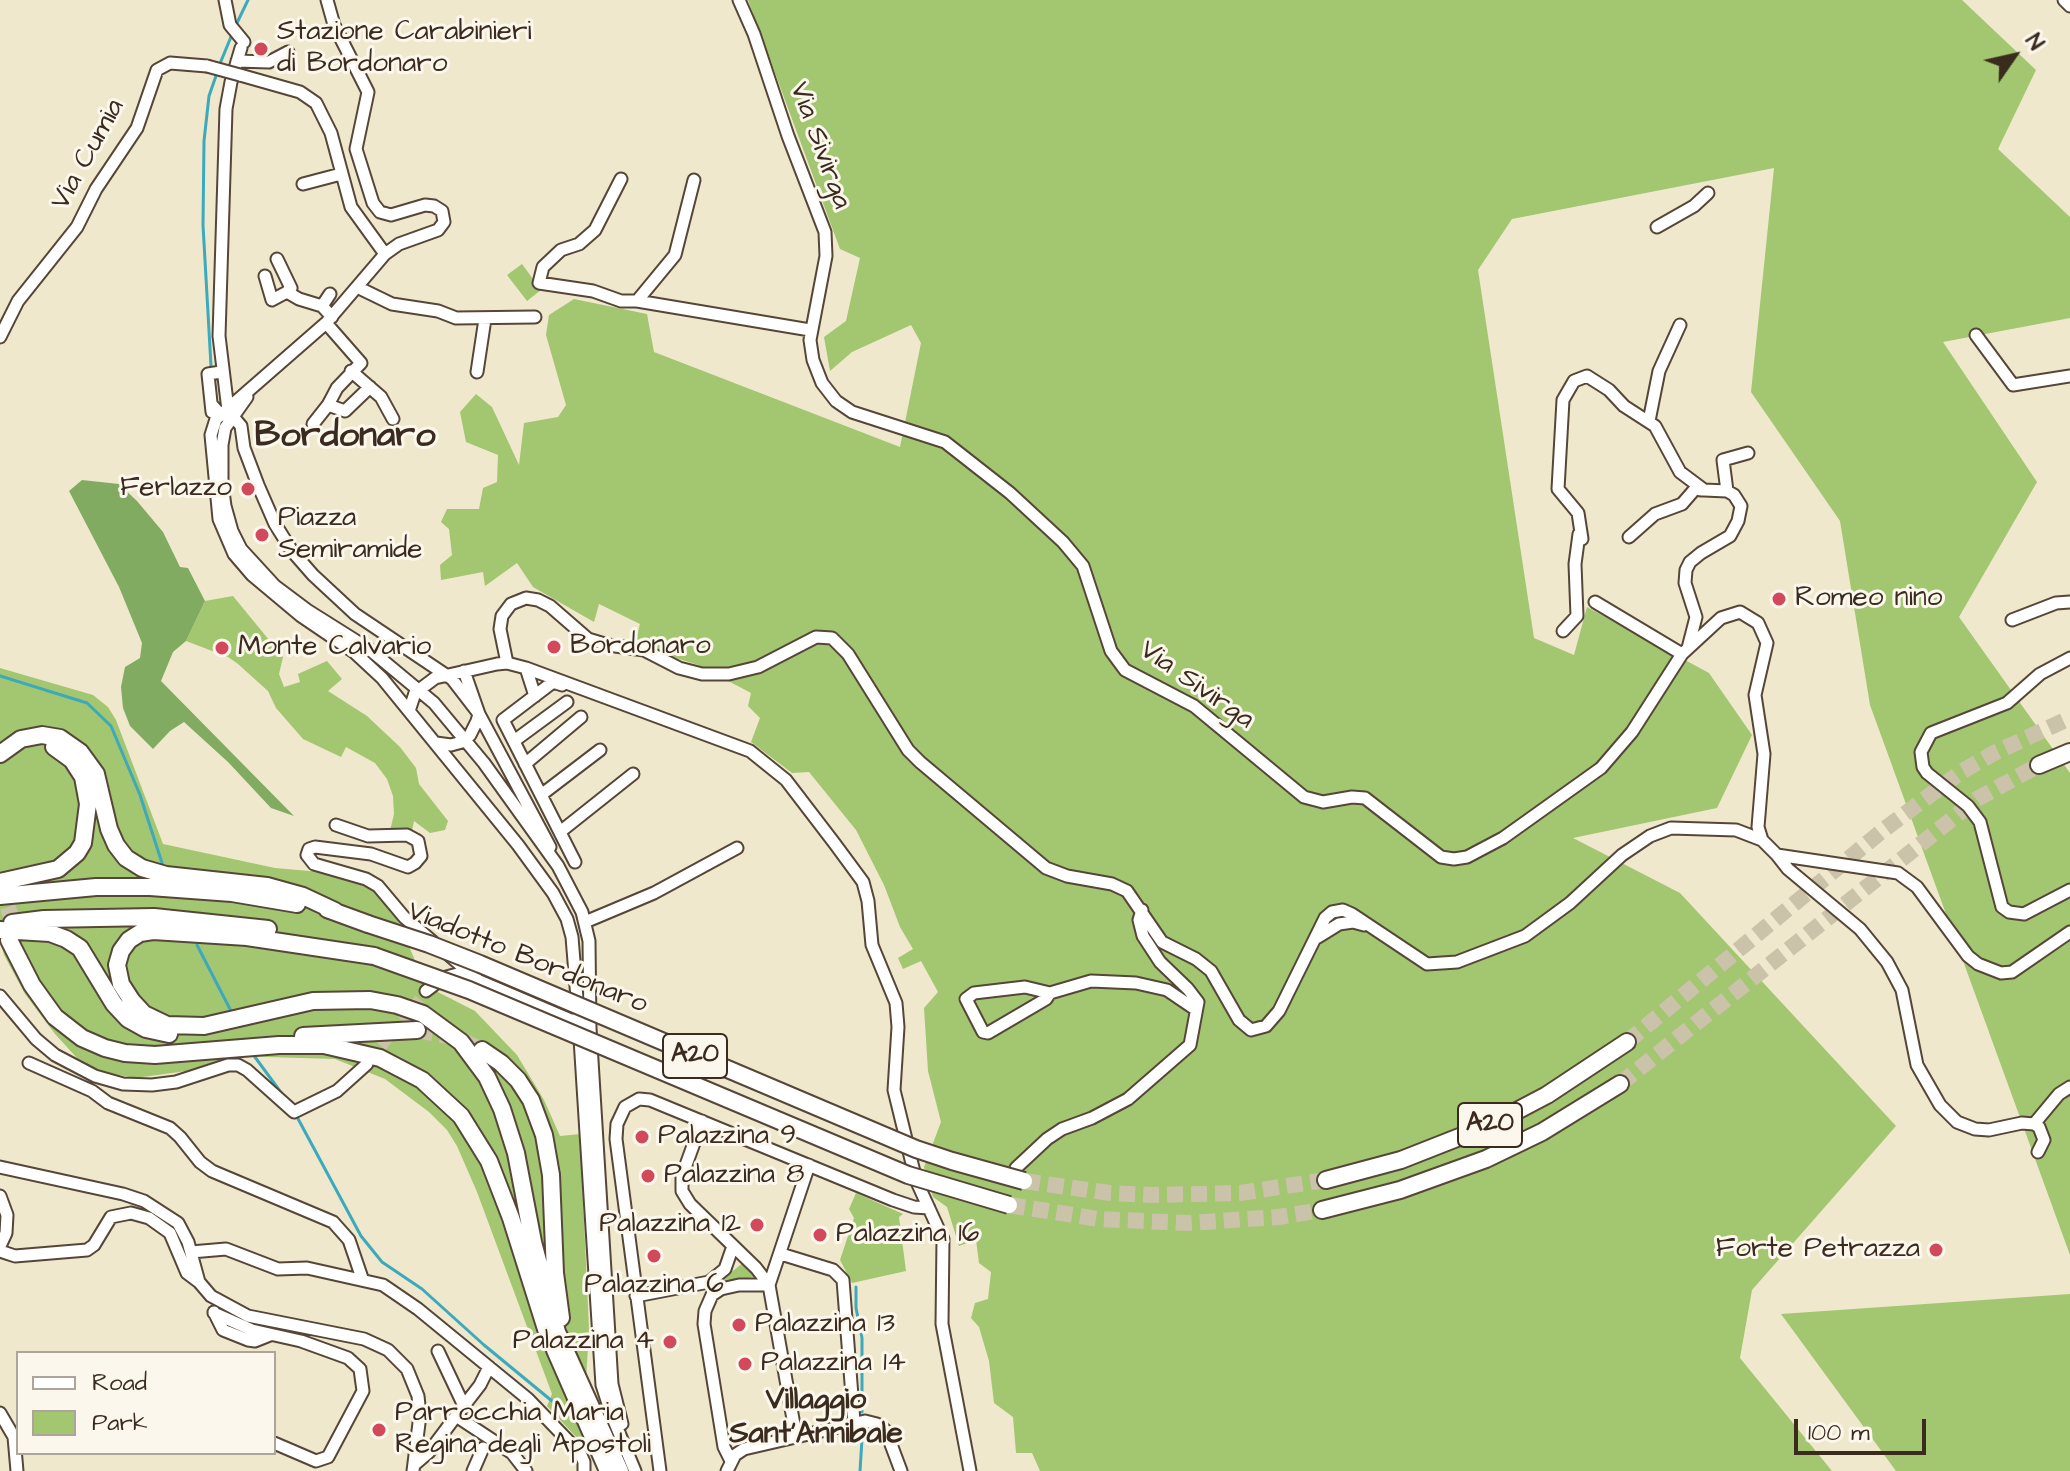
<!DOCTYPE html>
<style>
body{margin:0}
#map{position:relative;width:2070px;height:1471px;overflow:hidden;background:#efe8cd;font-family:"Architects Daughter",sans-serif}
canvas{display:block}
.legend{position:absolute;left:16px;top:1351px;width:260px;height:104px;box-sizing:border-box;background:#fbf7ec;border:2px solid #aea59a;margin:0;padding:10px 14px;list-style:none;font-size:24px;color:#3b2a1e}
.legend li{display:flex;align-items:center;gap:16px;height:40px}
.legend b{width:40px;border:2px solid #aea59a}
.north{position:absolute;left:1974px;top:16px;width:80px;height:80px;-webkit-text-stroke:6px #fbf7ec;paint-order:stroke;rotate:56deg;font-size:22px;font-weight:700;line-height:32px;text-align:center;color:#3b2a1e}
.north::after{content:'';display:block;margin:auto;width:28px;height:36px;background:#3b2a1e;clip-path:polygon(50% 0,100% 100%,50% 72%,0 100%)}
.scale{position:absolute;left:1794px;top:1419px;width:132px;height:36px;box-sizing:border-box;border:4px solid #3b2a1e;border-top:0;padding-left:10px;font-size:24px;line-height:28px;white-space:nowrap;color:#3b2a1e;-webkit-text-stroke:6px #fbf7ec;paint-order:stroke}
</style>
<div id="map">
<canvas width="2070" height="1471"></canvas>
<ul class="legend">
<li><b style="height:10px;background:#fff"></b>Road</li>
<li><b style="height:22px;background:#a3c670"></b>Park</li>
</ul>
<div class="north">N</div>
<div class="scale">100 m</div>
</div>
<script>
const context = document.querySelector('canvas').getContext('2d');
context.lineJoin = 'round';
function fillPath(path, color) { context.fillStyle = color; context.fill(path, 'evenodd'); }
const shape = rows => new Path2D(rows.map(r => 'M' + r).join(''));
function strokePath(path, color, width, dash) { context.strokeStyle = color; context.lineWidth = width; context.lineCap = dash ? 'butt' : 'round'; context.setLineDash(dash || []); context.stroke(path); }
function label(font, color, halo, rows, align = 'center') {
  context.font = font + ' "Architects Daughter",sans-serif'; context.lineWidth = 6; context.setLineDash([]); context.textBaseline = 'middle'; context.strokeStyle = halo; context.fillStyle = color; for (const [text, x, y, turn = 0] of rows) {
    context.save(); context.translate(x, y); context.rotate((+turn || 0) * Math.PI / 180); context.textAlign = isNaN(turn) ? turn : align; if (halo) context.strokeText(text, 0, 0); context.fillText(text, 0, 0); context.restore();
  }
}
fillPath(shape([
 [748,0,1962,0,2036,70,1998,149,2070,217,2070,318,1943,342,2037,482,1959,617,2070,773,2070,1255,1870,705,1840,521,1751,392,1774,168,1512,219,1478,270,1534,638,1574,655,1587,607,1709,673,1752,735,1717,808,1573,838,1680,893,1896,1126,1752,1290,1740,1358,1832,1471,1040,1471,1032,1453,1016,1453,1013,1417,994,1403,989,1361,979,1327,971,1318,975,1303,988,1299,991,1272,979,1263,976,1240,959,1246,947,1207,933,1197,924,1167,941,1122,928,1071,924,1008,938,992,921,961,903,969,898,958,913,949,900,927,884,885,856,830,809,772,792,773,751,742,760,718,748,706,751,693,698,665,670,656,636,639,640,624,599,604,594,622,533,587,517,563,485,586,483,572,441,580,440,565,452,555,449,529,441,522,447,509,479,509,483,488,497,482,498,455,466,442,460,412,476,394,492,407,519,465,524,423,558,417,566,405,546,335,549,315,574,299,647,314,654,352,900,447,921,343,911,325,852,352,830,371,824,337,846,321,860,258,840,249],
 [522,264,541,290,527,301,507,275],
 [233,596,283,657,279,674,284,687,300,682,298,674,327,661,342,679,328,691,367,716,400,747,416,768,419,784,448,821,445,830,430,833,414,821,412,831,390,831,394,814,393,796,387,779,375,763,346,747,341,757,303,739,276,708,268,691,238,664,228,657,186,641,205,601],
 [0,668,93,695,108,707,116,720,163,844,275,868,321,872,354,878,378,889,399,923,426,986,475,1011,517,1055,544,1100,560,1136,580,1134,589,1329,586,1381,597,1459,547,1406,552,1394,477,1192,457,1146,447,1130,429,1112,385,1079,335,1059,232,1056,187,1071,135,1078,114,1074,94,1068,77,1058,55,1034,25,994,4,955,0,941],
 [856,1193,903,1214,899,1217,906,1271,852,1283,840,1260,854,1218,849,1209],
 [744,1262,757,1276,714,1286],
 [2070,1294,2070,1471,1896,1471,1781,1314]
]), '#a3c670');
fillPath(shape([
 [82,480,119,484,137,501,163,532,180,567,188,568,205,601,186,641,173,652,161,681,294,816,271,808,228,762,184,722,170,731,153,749,130,726,123,708,121,687,125,667,140,658,142,643,119,587,69,491]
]), '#82ab62');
strokePath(shape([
 [236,25,248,0],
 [219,66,233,32],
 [211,366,203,225,204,141,209,96,217,73],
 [0,676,87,703,111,726,140,795,163,866],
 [197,945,232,1013],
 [252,1053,285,1098],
 [296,1115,361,1236,382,1262,422,1289,484,1345,552,1401],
 [856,1287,856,1308,862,1338,862,1412],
 [860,1471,862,1439]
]), '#3ca9bc', 3);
strokePath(shape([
 [371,1059,426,991]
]), '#cbc2aa', 11, [11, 5.5]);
strokePath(shape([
 [1,884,16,934],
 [417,1030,457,1038,482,1050],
 [1627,1042,1882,831,1961,772,1994,753,2070,718],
 [1620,1084,1977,799,2039,765],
 [1024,1181,1110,1193,1153,1195,1240,1193,1326,1180],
 [1009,1205,1098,1219,1188,1223,1278,1217,1322,1210]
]), '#cbc2aa', 16, [16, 8]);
const minor = shape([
 [225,0,230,25,244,42],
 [327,0,334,25,368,92,356,149,373,203,380,212,391,215,425,205,434,206,442,211,444,222,438,230,399,244,385,254,326,323,216,419,211,435,219,519,234,554,252,575,301,616,354,652,382,678,518,845,553,893,567,919,572,937,579,1023,602,1385,612,1416,635,1471],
 [739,0,754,34,788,136,825,232,826,256,810,340,813,360,822,383,836,401,852,412,945,442,1010,493,1063,542,1083,566,1111,651,1125,670,1194,706,1304,797,1323,802,1352,797,1365,798,1441,857,1454,859,1467,857,1503,838,1601,768,1632,732,1682,654,1721,618,1740,612,1758,623,1767,643,1755,695,1764,754,1758,827,1762,840],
 [2064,0,2070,6],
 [237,61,269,62,288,52],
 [240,75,300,92,316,103,331,133,351,207,385,254],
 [621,179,595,230,579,244,561,250,543,267,539,283,593,291,621,301,637,301,810,330],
 [303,184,341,174],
 [1657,227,1694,206,1708,193],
 [277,259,291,288,287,292,299,299,322,306,332,317],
 [265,276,272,300,287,292],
 [357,287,392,304,438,311,456,318,535,317],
 [637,301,675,255,694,180],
 [322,306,330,294],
 [1976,335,2013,385,2070,376],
 [0,337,18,301,77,227,96,189,137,128,157,70,170,63,207,66],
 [351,371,381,397,393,419],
 [477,372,485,319],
 [247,397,225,428,222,445,222,484,225,506,232,531,241,549,275,586,307,610,369,649,434,703,484,763,558,866,582,912,589,941,590,1028,612,1384,622,1424],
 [212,405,220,414,235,419,241,426,244,448,258,485,275,524,292,551,313,575,355,614,452,679,479,714,550,847],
 [328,405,345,411,370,387],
 [228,410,219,336,226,109,231,82,241,48],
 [212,412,208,374,221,372],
 [1649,421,1659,371,1680,325],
 [313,424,328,405,337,388,361,363,326,323],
 [1727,491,1723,460,1748,453],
 [1629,537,1655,514,1682,504,1695,489,1702,490],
 [1582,539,1578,513,1558,489,1563,400,1574,381,1587,376,1609,390,1624,406,1655,426,1680,472,1704,490,1727,491,1734,495,1741,506,1738,521,1730,536,1701,553,1690,562,1686,570,1685,583,1696,617,1688,648],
 [1595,602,1682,654],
 [2012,620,2056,603,2070,602],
 [1563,631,1577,616,1575,564,1579,534],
 [2070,658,2040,674,2007,703,1931,733,1921,752,1923,767,1927,773,1968,806,1980,822,2002,907,2009,912,2024,914,2070,890],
 [507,663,500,629,502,616,511,604,526,598,538,600,550,606,588,639,608,645,644,650,679,668,702,674,729,674,758,667,816,637,832,638,848,654,908,750,920,762,1046,868,1067,876,1112,884,1127,891,1162,942,1196,959,1211,971,1239,1020,1251,1030,1266,1026,1279,1011,1325,918,1332,912,1343,910,1352,914,1427,964,1457,962,1525,936,1570,903,1622,855,1650,836,1671,828,1736,830,1762,840,1777,855,1898,873,1917,887,1968,956,1978,964,2001,973,2012,972,2070,932],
 [526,668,535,696],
 [562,685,553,682,503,720,575,862],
 [409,711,415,693,435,678,497,664,507,663,526,668,750,751,786,780,835,844,863,882,868,901,872,945,896,1003,898,1027,894,1090,916,1180,943,1239,942,1324,970,1471],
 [514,741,567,702],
 [436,743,451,745,462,742,470,735,477,721,479,714,464,671],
 [525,764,581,717],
 [541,795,600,750],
 [336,825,368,836,407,835,418,841,421,856,415,863,408,867,371,854,315,847,309,849,307,855,314,864,366,879,378,886,404,917,433,942],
 [560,832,633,774],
 [1777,855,1788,869,1860,929,1887,962,1902,990,1917,1065,1940,1105,1957,1122,1975,1129,1989,1130,2022,1123,2034,1124,2039,1127,2044,1140,2038,1152],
 [585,922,654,893,737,848],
 [1318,937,1339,924,1353,922,1364,925],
 [449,955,479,981],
 [426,991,443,978,461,973,585,1026],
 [1050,993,1046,999,988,1033,983,1032,966,999,974,993,1025,987,1050,993,1091,981,1136,983,1167,990,1195,1009],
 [0,996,36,1039,55,1055,95,1076,123,1084,152,1085,176,1082,228,1065,238,1065,247,1070,294,1112,337,1091,367,1064],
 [29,1063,92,1091,108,1103,170,1128,180,1137,200,1162,212,1171,333,1222,349,1240,362,1278],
 [702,1121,682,1176,682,1191,690,1204,756,1268,769,1285],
 [2034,1124,2059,1094,2070,1087],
 [0,1167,123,1194,144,1201,178,1223,188,1242,199,1282,211,1296,248,1316,364,1339,388,1350,407,1369,418,1396,420,1415,413,1471],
 [1016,1168,1047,1139,1062,1129,1092,1118,1128,1099,1190,1045,1198,1002,1188,989,1160,962,1143,936,1139,920,1142,910],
 [0,1196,7,1215,6,1233,0,1246],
 [0,1251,15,1256,87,1250,94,1245,111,1217,131,1213,149,1218,170,1233,187,1273,199,1282],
 [191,1252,226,1249,278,1269,307,1268,383,1285,418,1309,528,1399,580,1453,584,1462,584,1471],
 [781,1254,833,1270,843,1280,854,1422],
 [636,1296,709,1282,725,1269,733,1246],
 [214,1312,223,1330,248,1340,255,1341,270,1335],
 [214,1313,252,1330,301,1341,348,1358,360,1369,363,1391,328,1457,316,1461,274,1443],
 [438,1351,464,1406],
 [0,1413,14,1437,17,1471],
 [456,1416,512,1453,526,1471],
 [796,1436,769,1285,809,1165],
 [731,1461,724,1447,704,1324,705,1311,712,1295,721,1289,739,1285,769,1285],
 [415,1464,429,1452,456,1416,480,1385,489,1367],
 [473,1471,483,1448],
 [660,1471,616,1139,617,1124,625,1107,639,1099,650,1100,893,1200,914,1207,929,1208],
 [727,1471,735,1455,744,1449,865,1421,877,1424,886,1431,901,1471]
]);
const highway = shape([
 [0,754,21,739,42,735,60,738,80,752,96,774,109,829,116,845,126,858,142,868,166,875,267,886,303,896,335,911],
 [2039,765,2070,752],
 [0,882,58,869,77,853,83,843,88,804,83,777,72,760,54,747],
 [0,896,96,887,150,887,232,893,297,904],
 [327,909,368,924],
 [12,923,44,919,154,917,268,929],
 [0,930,50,933,66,939,80,948,114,1004,128,1019,146,1029,169,1034],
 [9,940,32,985,55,1017,82,1038,105,1048,125,1053,155,1055,279,1045,324,1045,380,1058,422,1080,461,1116,489,1161,511,1218,546,1329],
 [374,956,247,937,153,931,140,933,129,940,121,951,117,965,121,984,132,1001,144,1014,167,1025,204,1026,313,1001,370,1000,397,1005,423,1014,461,1042,487,1077,502,1109,516,1153,533,1242,557,1332,620,1471],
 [303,1036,417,1030],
 [482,1050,501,1063,518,1080,531,1100,544,1135,551,1175,555,1273,561,1318],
 [1326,1180,1401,1160,1490,1125,1547,1095,1627,1042],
 [1322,1210,1400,1190,1486,1159,1542,1132,1620,1084],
 [555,1350,608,1471]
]);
strokePath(minor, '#564638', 15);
strokePath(highway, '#564638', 20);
strokePath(minor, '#fff', 11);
strokePath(highway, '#fff', 16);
const minorBridge = shape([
 [207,66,240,75]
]);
const highwayBridge = shape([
 [368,924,429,944,480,964,916,1149,952,1161,1024,1181],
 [374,956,469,990,908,1175,1009,1205]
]);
strokePath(minorBridge, '#564638', 15, []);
strokePath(highwayBridge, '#564638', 20, []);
strokePath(minorBridge, '#fff', 11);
strokePath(highwayBridge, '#fff', 16);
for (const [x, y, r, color] of [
 [261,49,8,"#d1495b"],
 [248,489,8,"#d1495b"],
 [262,535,8,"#d1495b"],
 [1779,599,8,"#d1495b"],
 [554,647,8,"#d1495b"],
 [222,648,8,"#d1495b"],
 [642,1137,8,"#d1495b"],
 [648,1176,8,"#d1495b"],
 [757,1225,8,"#d1495b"],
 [820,1235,8,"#d1495b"],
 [1936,1250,8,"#d1495b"],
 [654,1256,8,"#d1495b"],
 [739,1325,8,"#d1495b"],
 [670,1342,8,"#d1495b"],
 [745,1364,8,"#d1495b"],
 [379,1430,8,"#d1495b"]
]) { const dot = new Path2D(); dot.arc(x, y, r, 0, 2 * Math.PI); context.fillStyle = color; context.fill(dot); strokePath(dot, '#fbf7ec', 3); }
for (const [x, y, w] of [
 [695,1056,64],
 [1490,1125,64]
]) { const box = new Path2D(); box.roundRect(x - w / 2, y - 22, w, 44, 6); context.fillStyle = '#fbf7ec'; context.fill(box); strokePath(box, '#3b2a1e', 2); }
label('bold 26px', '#3b2a1e', null, [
 ["A20",695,1056],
 ["A20",1490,1125]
]);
label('28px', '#3b2a1e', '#fbf7ec', [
 ["Stazione Carabinieri",277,33],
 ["di Bordonaro",277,65],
 ["Ferlazzo",232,489,"right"],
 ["Piazza",278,519],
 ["Semiramide",278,551],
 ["Romeo nino",1795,599],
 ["Bordonaro",570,647],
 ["Monte Calvario",238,648],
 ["Palazzina 9",658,1137],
 ["Palazzina 8",664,1176],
 ["Palazzina 12",741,1225,"right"],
 ["Palazzina 16",836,1235],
 ["Forte Petrazza",1920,1250,"right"],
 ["Palazzina 6",654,1286,"center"],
 ["Palazzina 13",755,1325],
 ["Palazzina 4",654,1342,"right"],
 ["Palazzina 14",761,1364],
 ["Parrocchia Maria",395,1414],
 ["Regina degli Apostoli",395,1446]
], 'left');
label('28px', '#3b2a1e', '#fbf7ec', [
 ["Via Sivirga",819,146,70],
 ["Via Cumia",89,155,-61],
 ["Via Sivirga",1196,686,35],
 ["Viadotto Bordonaro",527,959,22]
]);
label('bold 30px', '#3b2a1e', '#fbf7ec', [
 ["Villaggio",816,1402],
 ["Sant'Annibale",816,1436]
]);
label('bold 36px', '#3b2a1e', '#fbf7ec', [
 ["Bordonaro",345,437]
]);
</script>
